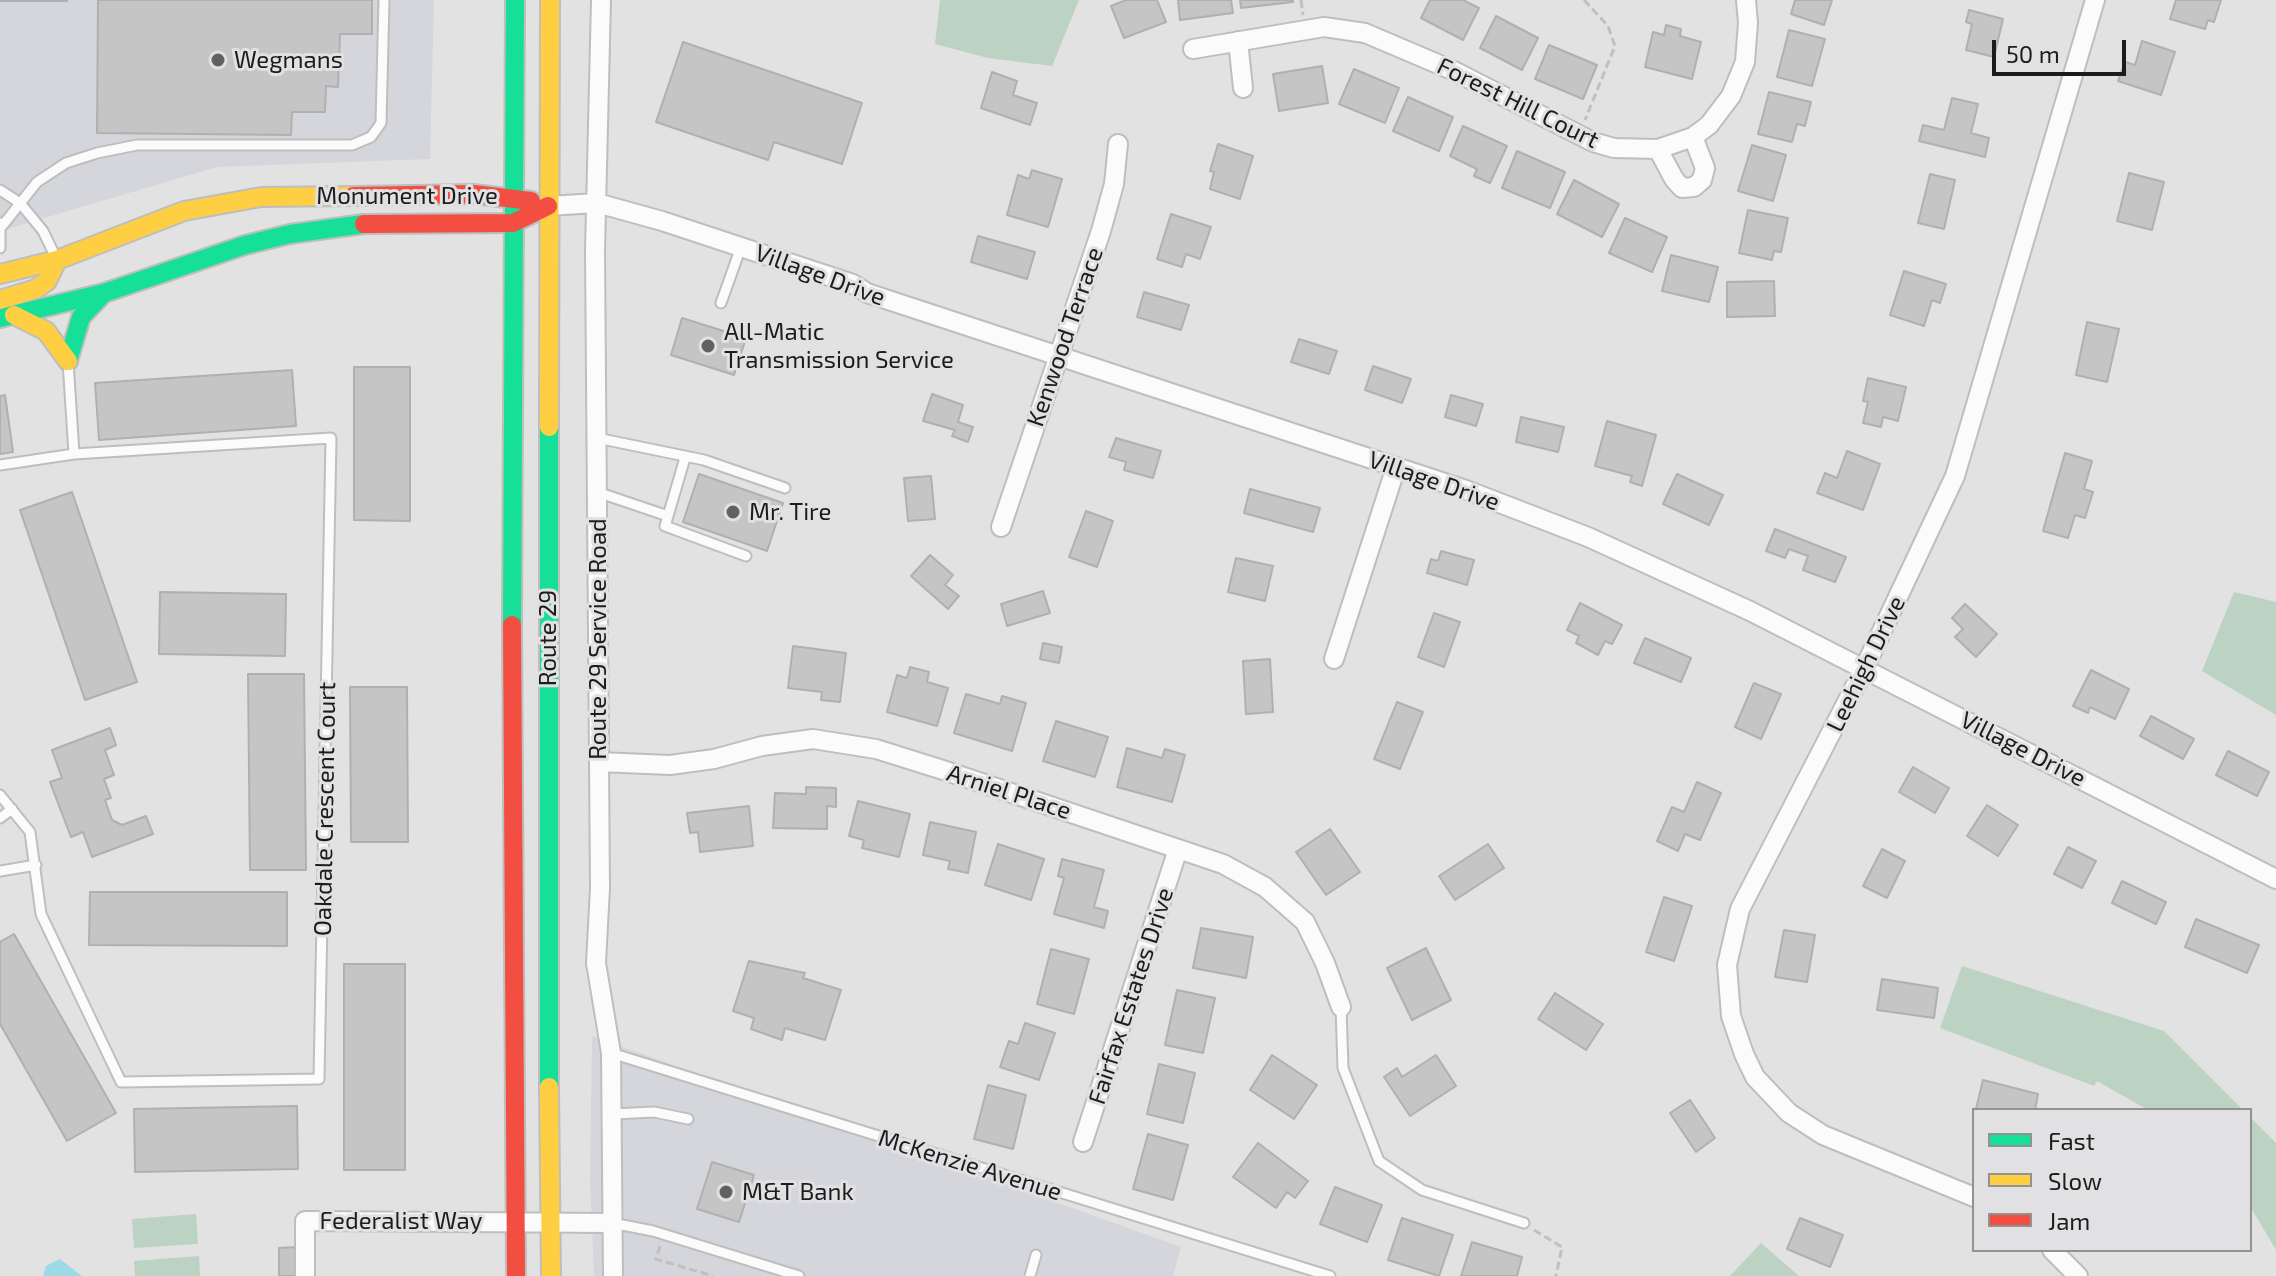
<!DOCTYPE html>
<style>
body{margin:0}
#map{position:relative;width:2276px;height:1276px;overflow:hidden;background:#e2e2e2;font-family:"Exo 2",sans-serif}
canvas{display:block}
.legend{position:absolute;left:1972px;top:1108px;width:280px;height:144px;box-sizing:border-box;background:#e1e1e3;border:2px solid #929293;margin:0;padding:10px 14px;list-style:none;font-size:24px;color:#1b1c1c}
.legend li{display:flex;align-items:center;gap:16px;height:40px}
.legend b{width:40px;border:2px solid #929293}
.scale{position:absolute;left:1992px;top:40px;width:134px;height:36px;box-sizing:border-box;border:4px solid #1b1c1c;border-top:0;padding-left:10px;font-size:24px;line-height:28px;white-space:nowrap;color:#1b1c1c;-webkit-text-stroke:6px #e1e1e3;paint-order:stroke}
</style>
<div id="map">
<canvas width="2276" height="1276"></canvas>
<ul class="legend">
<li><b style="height:10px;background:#16e098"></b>Fast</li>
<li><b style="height:10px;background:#ffcf43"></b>Slow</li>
<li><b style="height:10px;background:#f24e42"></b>Jam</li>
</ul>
<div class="scale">50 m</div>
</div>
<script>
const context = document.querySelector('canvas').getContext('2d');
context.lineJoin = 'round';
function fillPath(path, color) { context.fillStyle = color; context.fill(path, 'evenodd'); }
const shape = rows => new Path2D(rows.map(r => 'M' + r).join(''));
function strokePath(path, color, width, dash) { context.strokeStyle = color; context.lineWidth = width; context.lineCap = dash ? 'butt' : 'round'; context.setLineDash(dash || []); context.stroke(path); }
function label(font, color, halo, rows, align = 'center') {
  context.font = font + ' "Exo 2",sans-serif'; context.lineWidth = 6; context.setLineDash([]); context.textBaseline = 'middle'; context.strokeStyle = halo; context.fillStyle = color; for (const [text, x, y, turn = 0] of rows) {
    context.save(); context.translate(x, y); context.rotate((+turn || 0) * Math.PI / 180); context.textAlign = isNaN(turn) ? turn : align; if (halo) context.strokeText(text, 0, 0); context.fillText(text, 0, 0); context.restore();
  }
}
fillPath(shape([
 [0,0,434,0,430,159,217,167,0,231],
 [592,1036,1181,1247,1173,1276,594,1276,590,1180]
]), '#d4d6db');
fillPath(shape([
 [940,0,1079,0,1052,66,988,58,935,44],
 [2234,592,2276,602,2276,715,2202,671],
 [1962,966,2164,1031,2243,1110,2148,1110,2097,1081,2094,1086,1940,1028],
 [2250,1117,2276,1143,2276,1250,2250,1206],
 [196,1214,198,1244,134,1248,132,1219],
 [1761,1243,1799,1276,1730,1276],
 [199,1256,200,1276,135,1276,134,1261]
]), '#bcd2c3');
fillPath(shape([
 [60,1259,82,1276,43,1276,46,1266]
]), '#9ddae6');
const building = shape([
 [0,0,67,0,67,1,0,1,0,0],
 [98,0,372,0,372,34,340,34,338,87,326,86,325,112,292,112,291,135,97,133,98,0],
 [1126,0,1157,0,1166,22,1124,38,1111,6,1126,0],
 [1178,0,1231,0,1233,13,1180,20,1178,0],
 [1240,0,1293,0,1293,2,1241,8,1240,0],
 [1430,0,1463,0,1479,8,1463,40,1421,18,1430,0],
 [1795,0,1832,0,1824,25,1791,14,1795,0],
 [2176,0,2221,0,2214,22,2208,20,2205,29,2170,19,2176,0],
 [1969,10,2003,19,1994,57,1966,50,1972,24,1966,22,1969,10],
 [1496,16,1538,38,1522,70,1480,48,1496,16],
 [1666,25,1681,29,1680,36,1701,42,1692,79,1645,67,1653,32,1664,35,1666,25],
 [1789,30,1825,39,1812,86,1777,77,1789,30],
 [2142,41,2175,52,2161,95,2118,81,2125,62,2135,65,2142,41],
 [683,42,862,103,842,164,774,142,768,160,656,122,683,42],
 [1549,45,1597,65,1583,99,1535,79,1549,45],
 [1322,66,1328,103,1279,111,1273,74,1322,66],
 [1354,69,1399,88,1385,123,1339,104,1354,69],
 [992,72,1017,81,1013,95,1037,103,1030,125,981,108,992,72],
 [1769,92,1811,102,1805,126,1797,124,1792,142,1758,134,1769,92],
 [1408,97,1453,117,1439,151,1393,131,1408,97],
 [1952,98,1978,104,1971,133,1989,138,1985,157,1919,141,1923,125,1944,130,1952,98],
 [1463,126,1507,146,1490,183,1474,176,1477,169,1450,156,1463,126],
 [1218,144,1253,156,1240,199,1210,189,1214,172,1210,171,1218,144],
 [1752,145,1786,155,1773,201,1738,191,1752,145],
 [1517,151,1565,172,1550,208,1502,188,1517,151],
 [1032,170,1062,179,1048,227,1007,215,1018,175,1029,179,1032,170],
 [2129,173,2164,182,2152,230,2117,221,2129,173],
 [1930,174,1955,180,1944,229,1918,223,1930,174],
 [1574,180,1619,204,1602,237,1557,214,1574,180],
 [1748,210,1788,218,1781,252,1774,251,1772,260,1739,253,1748,210],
 [1171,214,1211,227,1200,259,1186,254,1182,267,1157,259,1171,214],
 [1625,218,1667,237,1652,272,1609,253,1625,218],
 [978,236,1035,252,1027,279,971,262,978,236],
 [1671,255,1718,267,1709,302,1662,291,1671,255],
 [1904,271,1946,284,1940,303,1932,300,1924,326,1890,315,1904,271],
 [1774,281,1775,316,1727,317,1727,282,1774,281],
 [1144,292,1189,305,1181,330,1137,317,1144,292],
 [682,318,746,338,734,375,671,355,682,318],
 [2087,322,2119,329,2107,382,2076,375,2087,322],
 [1299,339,1337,351,1329,374,1291,362,1299,339],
 [1373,366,1411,379,1402,403,1365,390,1373,366],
 [354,367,410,367,410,521,354,520,354,367],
 [292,370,296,426,99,440,95,383,292,370],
 [1868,378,1906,387,1898,421,1883,417,1881,427,1863,423,1868,402,1863,401,1868,378],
 [932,394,963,405,958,422,973,427,968,442,952,436,955,430,923,421,932,394],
 [5,395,13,452,0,454,0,396,5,395],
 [1451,395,1483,404,1476,426,1445,417,1451,395],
 [1521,417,1564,427,1558,452,1516,442,1521,417],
 [1607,421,1656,435,1642,486,1630,482,1632,476,1595,466,1607,421],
 [1116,438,1161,451,1153,478,1124,470,1126,462,1109,457,1116,438],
 [1847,451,1880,464,1863,510,1817,493,1825,473,1837,478,1847,451],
 [2065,453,2092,461,2084,489,2093,492,2085,518,2075,515,2068,538,2043,531,2065,453],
 [699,474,783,503,767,551,683,522,699,474],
 [1677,474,1723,495,1709,525,1663,504,1677,474],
 [931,476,935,519,908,521,904,478,931,476],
 [1250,489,1320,508,1313,532,1244,513,1250,489],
 [72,492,137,682,85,700,20,510,72,492],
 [1086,511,1113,521,1097,567,1069,557,1086,511],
 [1775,529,1846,557,1835,582,1803,570,1808,556,1789,549,1785,558,1766,551,1775,529],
 [1441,551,1474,560,1467,585,1427,573,1431,559,1438,561,1441,551],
 [930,555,953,575,945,585,959,596,948,609,911,576,930,555],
 [1236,558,1273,566,1265,601,1228,592,1236,558],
 [1043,591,1050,613,1007,626,1001,604,1043,591],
 [160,592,286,594,285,656,159,654,160,592],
 [1580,603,1622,625,1612,644,1605,641,1598,655,1576,643,1579,636,1567,630,1580,603],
 [1965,604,1997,634,1976,657,1955,637,1963,629,1952,618,1965,604],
 [1434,613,1460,622,1444,667,1418,657,1434,613],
 [1645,638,1691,658,1681,682,1634,663,1645,638],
 [1043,643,1062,647,1059,663,1040,659,1043,643],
 [793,646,846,653,840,702,821,700,822,692,788,688,793,646],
 [1270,659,1273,712,1246,714,1243,661,1270,659],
 [910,667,929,672,927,682,948,688,937,726,887,712,897,675,907,678,910,667],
 [2091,670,2129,689,2115,719,2090,707,2088,713,2073,706,2091,670],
 [248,674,304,674,306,870,250,870,248,674],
 [1754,683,1781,694,1761,739,1735,727,1754,683],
 [350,687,407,687,408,842,351,842,350,687],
 [966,694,1000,704,1002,696,1026,703,1012,751,954,733,966,694],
 [1397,702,1423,712,1400,769,1374,759,1397,702],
 [2151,716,2194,739,2183,759,2140,736,2151,716],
 [1056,721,1108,737,1095,777,1043,761,1056,721],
 [110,728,116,745,105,750,114,775,104,779,111,798,105,800,112,820,122,825,146,816,153,834,92,857,83,832,71,837,50,782,62,778,52,750,110,728],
 [1127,748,1162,758,1165,749,1185,755,1172,802,1117,787,1127,748],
 [2228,751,2269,772,2257,796,2216,775,2228,751],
 [1913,767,1949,788,1935,813,1899,792,1913,767],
 [1697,782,1721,793,1700,840,1685,834,1678,851,1657,841,1672,807,1684,812,1697,782],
 [806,787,836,788,836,807,827,806,827,829,773,828,775,793,806,794,806,787],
 [858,801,910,814,899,857,862,848,864,840,849,836,858,801],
 [1987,805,2018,825,1998,856,1967,836,1987,805],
 [749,806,753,846,700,852,698,832,690,833,687,813,749,806],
 [930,822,976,832,968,873,948,869,950,861,923,855,930,822],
 [1330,829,1360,872,1326,895,1296,852,1330,829],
 [998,844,1044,859,1031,900,985,885,998,844],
 [1488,844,1504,868,1455,900,1439,876,1488,844],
 [2068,847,2096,861,2082,888,2054,874,2068,847],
 [1882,849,1905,861,1887,898,1863,886,1882,849],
 [1062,859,1104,870,1094,907,1108,911,1104,928,1054,914,1064,878,1058,876,1062,859],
 [2122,881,2166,902,2156,924,2112,903,2122,881],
 [90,892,287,892,287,946,89,945,90,892],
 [1664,897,1692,906,1674,961,1646,952,1664,897],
 [2196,919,2259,945,2247,973,2185,947,2196,919],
 [1201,928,1253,937,1246,978,1193,968,1201,928],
 [1784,930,1815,935,1807,982,1775,977,1784,930],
 [14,934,116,1113,67,1141,0,1024,0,942,14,934],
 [1426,948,1451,1000,1412,1020,1387,968,1426,948],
 [1051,949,1089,959,1074,1014,1037,1004,1051,949],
 [749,961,805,973,803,978,841,990,825,1040,785,1028,782,1040,751,1029,754,1018,733,1011,749,961],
 [344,964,405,964,405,1170,344,1170,344,964],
 [1882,979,1938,988,1934,1018,1877,1010,1882,979],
 [1177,990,1215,998,1203,1053,1165,1045,1177,990],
 [1555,993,1603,1024,1586,1050,1538,1019,1555,993],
 [1025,1023,1055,1033,1039,1080,1000,1067,1009,1041,1018,1044,1025,1023],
 [1272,1055,1317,1085,1294,1119,1250,1090,1272,1055],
 [1436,1055,1456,1086,1410,1116,1384,1077,1397,1068,1402,1077,1436,1055],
 [1159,1064,1195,1073,1183,1123,1147,1114,1159,1064],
 [1983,1080,2038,1094,2035,1110,1976,1109,1983,1080],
 [988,1085,1026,1095,1013,1149,974,1139,988,1085],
 [1690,1100,1715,1138,1696,1152,1670,1113,1690,1100],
 [297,1106,298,1169,135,1172,134,1109,297,1106],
 [1148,1134,1188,1145,1173,1200,1133,1189,1148,1134],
 [1258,1143,1308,1181,1295,1198,1287,1192,1276,1208,1233,1177,1258,1143],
 [712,1162,754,1175,739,1222,697,1209,712,1162],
 [1335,1187,1382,1205,1367,1242,1320,1224,1335,1187],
 [1402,1218,1453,1235,1439,1276,1388,1260,1402,1218],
 [1800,1218,1843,1235,1830,1267,1787,1249,1800,1218],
 [1472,1242,1522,1257,1517,1276,1461,1276,1472,1242],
 [296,1247,295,1276,279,1276,279,1248,296,1247]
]);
fillPath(building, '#c5c5c5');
strokePath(building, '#b0b0b0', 2);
const lane = shape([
 [0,190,20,203,43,231,57,260],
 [0,223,0,248],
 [3,225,37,182,66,163,97,153,137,145,352,145,371,137,381,123,384,0],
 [721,303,741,247],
 [68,361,74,454],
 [597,438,704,460,785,488],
 [0,465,74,454,331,438,319,1079,121,1082,41,914,30,832,0,795],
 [597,492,668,516,665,526,746,556],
 [668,516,685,458],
 [0,818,12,809],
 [0,871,36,865],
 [1341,1007,1343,1068,1379,1161,1422,1190,1524,1223],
 [611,1053,1330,1276],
 [613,1114,654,1112,688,1119],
 [612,1223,653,1231,799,1276],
 [1030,1276,1036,1255]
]);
const street = shape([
 [601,0,595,251,600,888,596,963,611,1053,613,1276],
 [1238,41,1243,88],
 [1193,49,1324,27,1365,33,1452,70,1593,142,1614,148,1658,149,1693,137,1709,125,1731,96,1745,62,1748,23,1746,0],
 [1658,149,1674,179,1682,188,1694,187,1702,180,1705,168,1693,137],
 [548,206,597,203,662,221,853,284,867,293,1466,490,1588,537,1750,611,2276,879],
 [1001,527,1101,231,1114,184,1118,144],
 [1334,659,1396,467],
 [599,762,670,765,714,759,762,746,813,739,876,749,943,770,1223,864,1265,887,1305,922,1325,963,1341,1007],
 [1083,1142,1178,849],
 [1974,1197,1823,1135,1789,1113,1755,1077,1744,1054,1731,1016,1727,965,1740,909,1864,669,1955,476,2095,0],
 [2052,1250,2078,1276],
 [305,1276,305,1221,612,1223]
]);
const fast = shape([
 [0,318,104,293,245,245,290,234,364,224],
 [68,361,81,317,103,294],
 [512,625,515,0],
 [549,1087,549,427]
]);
const slow = shape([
 [0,274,57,260,184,211,261,197,353,196],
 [0,300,36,289,47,281,57,260],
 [14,315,46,331,68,361],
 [549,427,550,0],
 [549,1087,551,1276]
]);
const jam = shape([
 [353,196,474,194,531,201],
 [364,224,513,223,548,206],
 [512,625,516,1276]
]);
strokePath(lane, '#bebebe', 13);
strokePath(street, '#bebebe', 22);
strokePath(fast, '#bebebe', 22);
strokePath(slow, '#bebebe', 22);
strokePath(jam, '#bebebe', 22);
strokePath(shape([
 [1301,0,1303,15],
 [1584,0,1608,26,1615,46,1585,120],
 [1534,1230,1562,1247,1556,1276],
 [660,1246,656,1259,713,1276]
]), '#c0c0c0', 3, [8, 4]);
strokePath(lane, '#fbfbfb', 9);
strokePath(street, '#fbfbfb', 18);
strokePath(fast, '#16e098', 18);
strokePath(slow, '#ffcf43', 18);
strokePath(jam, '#f24e42', 18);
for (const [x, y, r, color] of [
 [218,60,8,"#616161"],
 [708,346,8,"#616161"],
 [733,512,8,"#616161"],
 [726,1192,8,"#616161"]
]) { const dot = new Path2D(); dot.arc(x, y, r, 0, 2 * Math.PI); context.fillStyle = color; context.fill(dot); strokePath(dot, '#e1e1e3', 3); }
label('24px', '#1b1c1c', '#e1e1e3', [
 ["Wegmans",234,60],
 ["All-Matic",724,332],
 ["Transmission Service",724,360],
 ["Mr. Tire",749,512],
 ["M&T Bank",742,1192]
], 'left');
label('24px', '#1b1c1c', '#e1e1e3', [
 ["Forest Hill Court",1518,103,26],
 ["Monument Drive",407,196],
 ["Village Drive",820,275,20],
 ["Kenwood Terrace",1065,337,-71],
 ["Village Drive",1434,481,19],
 ["Route 29",548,638,-90],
 ["Route 29 Service Road",598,639,-90],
 ["Leehigh Drive",1866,664,-64],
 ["Village Drive",2023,749,27],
 ["Arniel Place",1009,792,18],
 ["Oakdale Crescent Court",325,809,-89],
 ["Fairfax Estates Drive",1131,996,-72],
 ["McKenzie Avenue",970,1165,17],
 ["Federalist Way",401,1221]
]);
</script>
